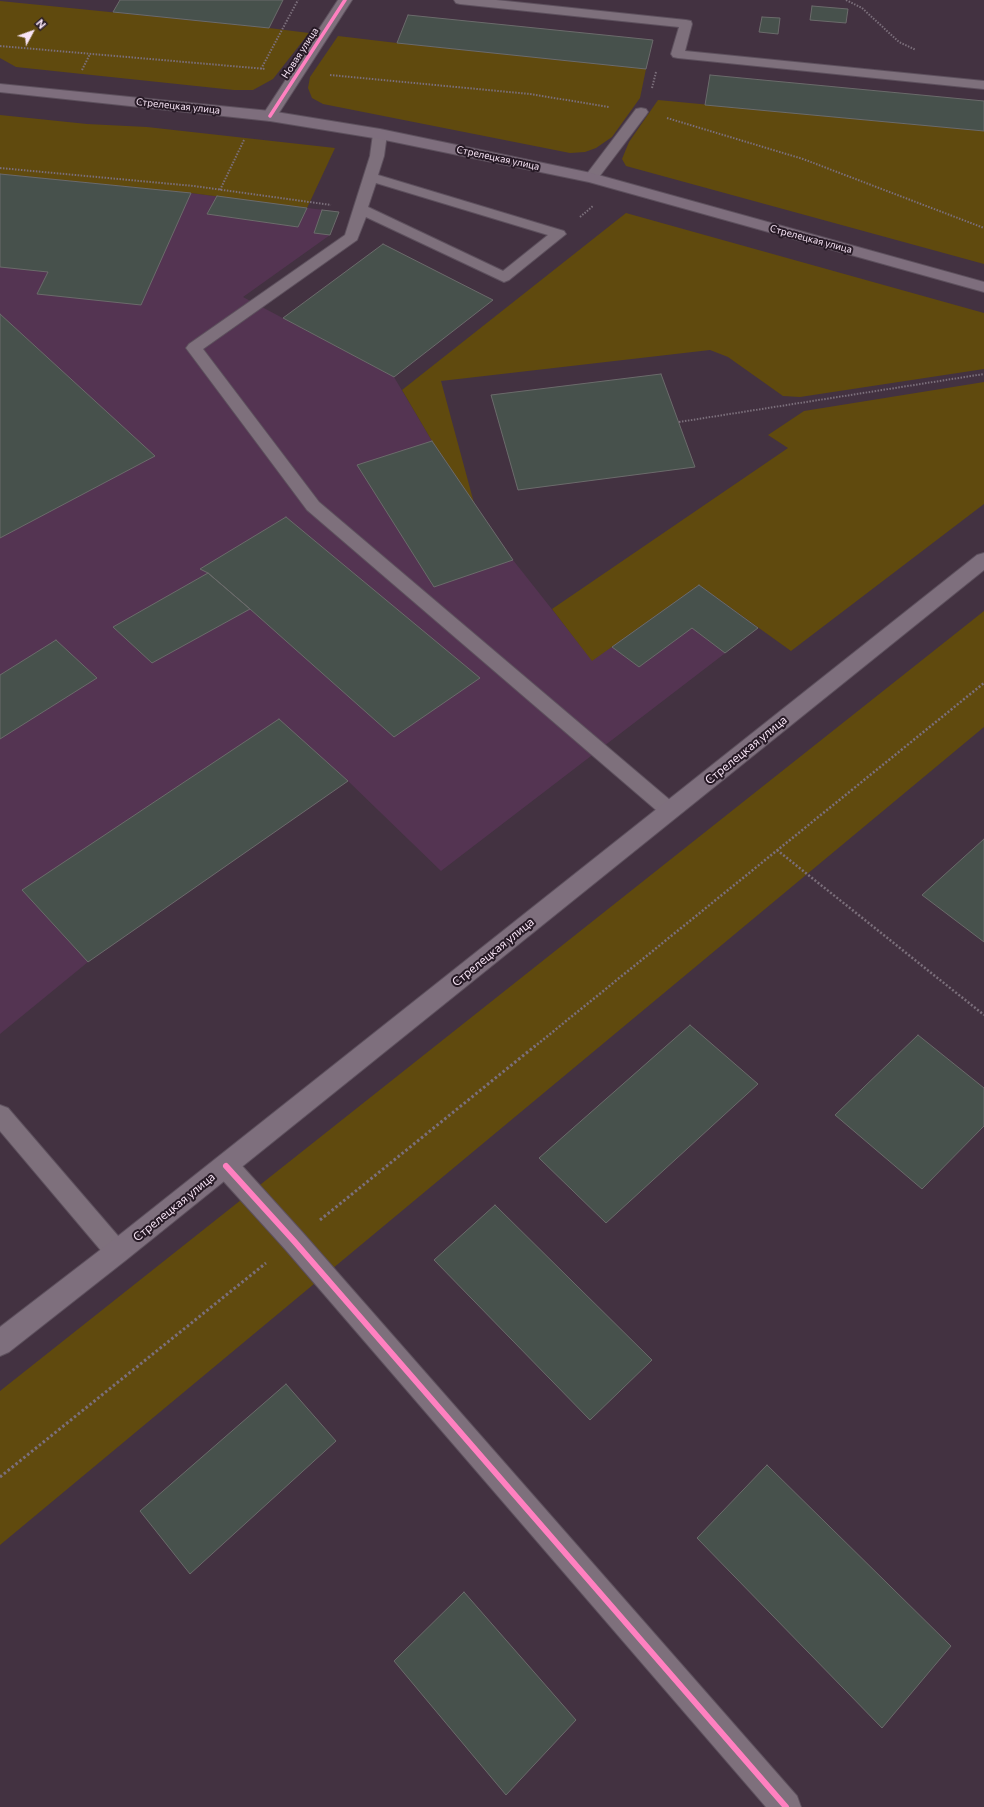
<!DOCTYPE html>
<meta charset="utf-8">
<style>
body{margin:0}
#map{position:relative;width:984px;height:1807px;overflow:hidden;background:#433241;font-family:Commissioner,sans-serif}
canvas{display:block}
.north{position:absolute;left:12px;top:12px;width:40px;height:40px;-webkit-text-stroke:3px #271a26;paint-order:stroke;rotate:49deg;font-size:11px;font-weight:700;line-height:16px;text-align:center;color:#f7e4f5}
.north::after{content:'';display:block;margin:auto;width:14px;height:18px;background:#f7e4f5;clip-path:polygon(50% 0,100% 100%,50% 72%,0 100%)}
</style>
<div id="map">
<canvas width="984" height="1807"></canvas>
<div class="north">N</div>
</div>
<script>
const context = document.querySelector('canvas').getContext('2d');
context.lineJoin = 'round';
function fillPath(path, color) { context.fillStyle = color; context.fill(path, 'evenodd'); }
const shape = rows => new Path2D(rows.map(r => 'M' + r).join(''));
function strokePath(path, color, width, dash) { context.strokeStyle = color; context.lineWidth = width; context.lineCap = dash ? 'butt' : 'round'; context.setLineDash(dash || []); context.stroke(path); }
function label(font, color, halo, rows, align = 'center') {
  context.font = font + ' Commissioner,sans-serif'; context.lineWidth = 4; context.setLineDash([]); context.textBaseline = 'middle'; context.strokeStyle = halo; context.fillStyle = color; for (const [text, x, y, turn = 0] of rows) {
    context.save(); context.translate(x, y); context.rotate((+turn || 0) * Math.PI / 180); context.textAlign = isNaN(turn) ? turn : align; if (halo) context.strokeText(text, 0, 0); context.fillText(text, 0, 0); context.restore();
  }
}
fillPath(shape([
 [0,174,191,193,339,212,330,235,243,297,394,377,432,441,513,560,592,660,699,585,758,628,441,871,348,781,88,962,0,1034]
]), '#543452');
fillPath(shape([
 [0,1,269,28,309,33,273,79,253,90,234,90,16,67,0,58],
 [338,36,397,43,646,69,640,98,612,137,596,148,585,152,570,153,323,104,312,98,308,88,310,77],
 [658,100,984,131,984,264,626,166,622,159,629,142],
 [0,115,87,124,147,127,335,148,307,208,191,193,0,174],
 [626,213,984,313,984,369,800,397,783,396,728,357,710,350,441,381,474,503,432,441,402,390],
 [984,382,984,504,791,651,699,585,592,661,552,609,788,448,768,435,804,411],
 [984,611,984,727,0,1545,0,1391]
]), '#604a0e');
const building = shape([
 [120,0,283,0,269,28,113,12,120,0],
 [812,6,848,9,846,23,810,20,812,6],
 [408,15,653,40,646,69,397,43,408,15],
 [762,17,780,18,778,34,759,32,762,17],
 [710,75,984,101,984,131,705,105,710,75],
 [0,174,191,193,141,305,37,294,48,272,0,267,0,174],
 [217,196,307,208,298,227,207,214,217,196],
 [322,210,339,212,330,235,314,233,322,210],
 [383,244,493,300,394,377,283,318,383,244],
 [0,314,155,456,0,538,0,314],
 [661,374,695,467,518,490,491,395,661,374],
 [432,441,513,560,434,587,357,465,432,441],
 [286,517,480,678,394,737,250,609,208,573,200,569,286,517],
 [208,573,250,609,152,663,113,627,208,573],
 [699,585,758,628,725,653,692,628,639,667,612,647,699,585],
 [56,640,97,678,0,739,0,675,56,640],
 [279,719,348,781,88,962,22,890,279,719],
 [984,839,984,942,922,895,984,839],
 [690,1025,758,1084,606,1223,539,1158,690,1025],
 [918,1035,984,1088,984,1126,922,1189,835,1115,918,1035],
 [495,1205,652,1360,590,1420,434,1260,495,1205],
 [286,1384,336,1441,190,1574,140,1511,286,1384],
 [767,1465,951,1646,882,1728,697,1538,767,1465],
 [464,1592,576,1720,506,1795,394,1661,464,1592]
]);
fillPath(building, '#47514c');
strokePath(building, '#6b6b6b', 1);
const service = shape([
 [454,0,496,0,686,20,691,21,692,24,685,51,984,81,984,89,678,58,673,57,671,54,679,27,460,4,456,3,454,0],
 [641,108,646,109,648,112,646,115,596,181,586,181,584,178,586,175,636,109,641,108],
 [380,130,385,131,387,134,384,156,378,175,564,231,566,234,509,280,504,282,366,217,357,240,203,349,319,502,677,806,680,811,677,816,670,819,663,816,307,510,186,348,189,344,345,235,370,156,373,134,375,131,380,130],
 [376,183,548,235,503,271,368,207,376,183],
 [0,1105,8,1108,125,1244,128,1252,125,1260,117,1263,109,1260,0,1131,0,1105]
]);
const minor = shape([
 [226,1155,235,1158,303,1233,797,1796,801,1807,766,1807,285,1249,217,1174,214,1166,217,1158,226,1155]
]);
const tertiary = shape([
 [338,0,352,0,275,119,270,121,265,119,262,116,338,0]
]);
const secondary = shape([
 [984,553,984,570,126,1260,9,1352,0,1356,0,1327,108,1244,977,555,984,553]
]);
const primary = shape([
 [0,84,270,111,380,129,591,173,984,282,984,292,589,182,380,139,270,121,0,92,0,84]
]);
strokePath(service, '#5d505d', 2);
strokePath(minor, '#5d505d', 2);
strokePath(tertiary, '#5d505d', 2);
strokePath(secondary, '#5d505d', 2);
strokePath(primary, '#5d505d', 2);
strokePath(shape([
 [846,0,862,8,899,42,916,50],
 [0,46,266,69],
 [261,69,298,0],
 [82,70,90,54],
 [330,75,530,94,609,107],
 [652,88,656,72],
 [667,118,803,159,984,228],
 [0,168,194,186,331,205],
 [220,190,244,140],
 [580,217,593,206],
 [679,422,984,374]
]), '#7b6f7b', 2, [1.5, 1.5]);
strokePath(shape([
 [777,850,984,1015],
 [534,1047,984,683]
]), '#7b6f7b', 2.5, [2, 2]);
strokePath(shape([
 [320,1220,535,1046],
 [0,1477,266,1263]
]), '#7b6f7b', 3, [2.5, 2.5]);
fillPath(service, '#7e707c');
fillPath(minor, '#7e707c');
fillPath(tertiary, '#7e707c');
fillPath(secondary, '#7e6f7d');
fillPath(primary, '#7e6e7d');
strokePath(shape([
 [270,116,345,0]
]), '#ff80c0', 3.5);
strokePath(shape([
 [226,1166,294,1241,786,1807]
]), '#ff80c0', 6);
label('10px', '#f7e4f5', '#271a26', [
 ["Новая улица",300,53,-57],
 ["Стрелецкая улица",178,106,6],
 ["Стрелецкая улица",498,158,12],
 ["Стрелецкая улица",811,239,15]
]);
label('12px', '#f7e4f5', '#271a26', [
 ["Стрелецкая улица",746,750,-39],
 ["Стрелецкая улица",493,952,-39],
 ["Стрелецкая улица",174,1207,-39]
]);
</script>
